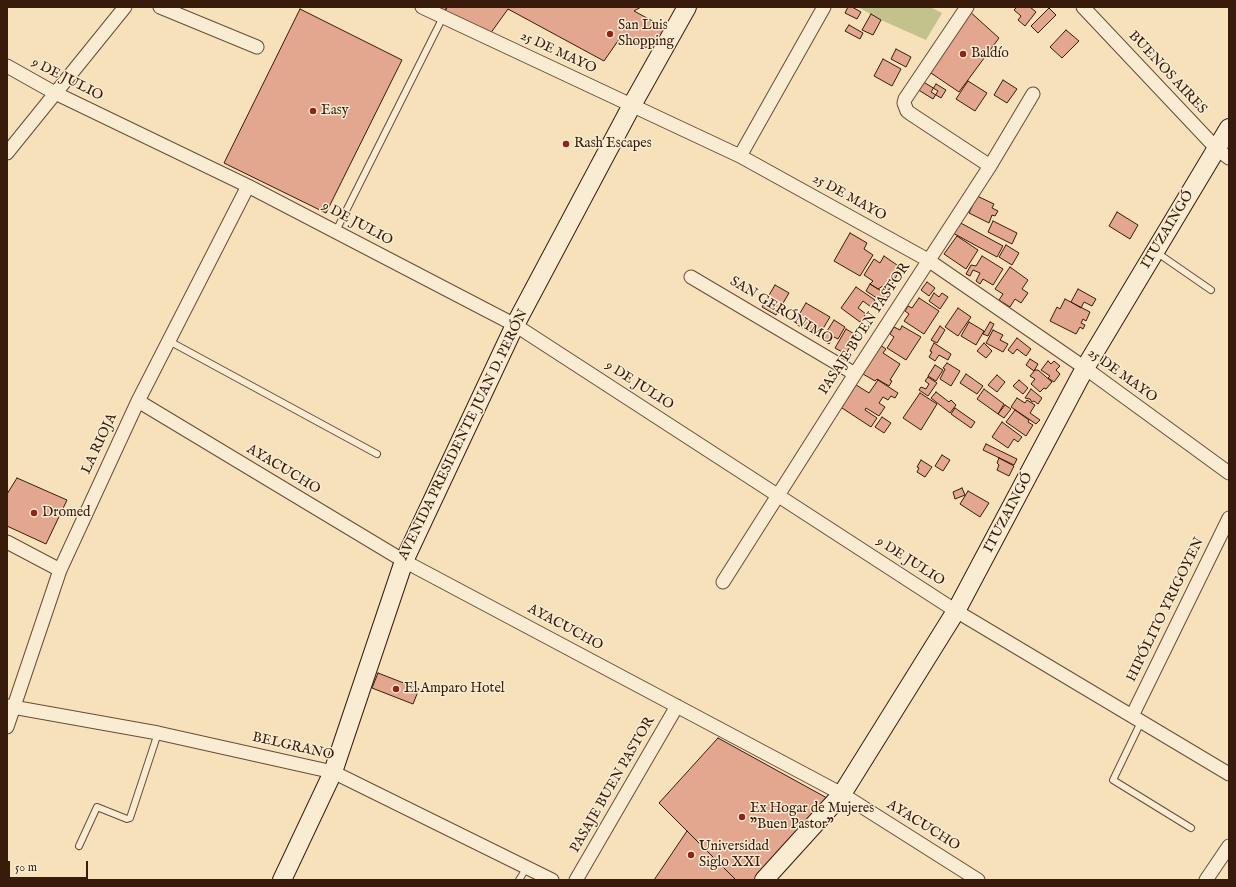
<!DOCTYPE html>
<meta charset="utf-8">
<style>
body{margin:0}
#map{position:relative;width:1236px;height:887px;overflow:hidden;background:#f6e1bb;font-family:"IM FELL English",serif}
canvas{display:block}
.frame{position:absolute;inset:0;border:8px solid #391b0c;pointer-events:none}
.scale{position:absolute;left:8px;top:861px;width:80px;height:18px;box-sizing:border-box;border:2px solid #391b0c;border-top:0;padding-left:5px;font-size:12px;line-height:14px;white-space:nowrap;color:#391b0c;-webkit-text-stroke:3px #f9ecd3;paint-order:stroke}
</style>
<div id="map">
<canvas width="1236" height="887"></canvas>
<div class="frame"></div>
<div class="scale">50 m</div>
</div>
<script>
const context = document.querySelector('canvas').getContext('2d');
context.lineJoin = 'round';
function fillPath(path, color) { context.fillStyle = color; context.fill(path, 'evenodd'); }
const shape = rows => new Path2D(rows.map(r => 'M' + r).join(''));
function strokePath(path, color, width, dash) { context.strokeStyle = color; context.lineWidth = width; context.lineCap = dash ? 'butt' : 'round'; context.setLineDash(dash || []); context.stroke(path); }
function label(font, color, halo, rows, align = 'center') {
  context.font = font + ' "IM FELL English",serif'; context.lineWidth = 3; context.setLineDash([]); context.textBaseline = 'middle'; context.strokeStyle = halo; context.fillStyle = color; for (const [text, x, y, turn = 0] of rows) {
    context.save(); context.translate(x, y); context.rotate((+turn || 0) * Math.PI / 180); context.textAlign = isNaN(turn) ? turn : align; if (halo) context.strokeText(text, 0, 0); context.fillText(text, 0, 0); context.restore();
  }
}
fillPath(shape([
 [858,7,930,7,942,13,926,40,881,20]
]), '#c3c18c');
const building = shape([
 [437,7,447,7,445,11,437,7],
 [447,7,641,7,634,11,669,30,655,52,622,35,604,61,508,9,490,34,445,11,447,7],
 [848,7,852,7,861,12,857,19,845,13,848,7],
 [1017,7,1030,7,1036,12,1025,26,1018,20,1021,16,1014,10,1017,7],
 [1049,8,1056,15,1038,33,1031,26,1049,8],
 [300,9,402,60,326,213,224,163,300,9],
 [968,10,999,38,959,92,928,71,968,10],
 [871,14,881,20,873,35,862,30,871,14],
 [849,25,863,33,860,39,845,31,849,25],
 [1066,30,1079,41,1062,58,1050,47,1066,30],
 [896,49,911,57,906,67,891,59,896,49],
 [883,59,901,69,892,86,874,76,883,59],
 [1003,80,1017,89,1007,103,994,95,1003,80],
 [922,81,938,91,933,99,917,89,922,81],
 [968,81,987,93,975,111,956,99,968,81],
 [936,84,946,90,941,98,931,92,936,84],
 [977,196,994,204,992,208,998,211,995,216,992,215,989,223,969,213,977,196],
 [1117,212,1138,225,1130,239,1109,226,1117,212],
 [957,221,1003,246,997,257,951,232,957,221],
 [993,221,1017,233,1012,244,988,232,993,221],
 [850,233,867,243,864,249,873,255,860,276,834,261,850,233],
 [957,236,978,250,966,269,944,254,957,236],
 [1006,245,1019,253,1012,265,999,257,1006,245],
 [884,256,897,265,897,275,889,290,883,286,878,289,870,284,873,281,864,275,874,259,880,263,884,256],
 [982,256,1003,269,993,285,983,279,980,284,976,281,980,273,973,270,970,276,966,274,971,265,976,266,982,256],
 [1010,267,1028,280,1022,289,1028,293,1021,303,1015,299,1010,307,999,300,1003,294,995,289,1010,267],
 [927,282,935,288,929,296,921,290,927,282],
 [870,284,888,295,883,302,866,291,870,284],
 [775,285,789,293,776,315,762,307,775,285],
 [856,287,875,300,871,307,863,301,858,308,866,314,860,322,841,308,856,287],
 [1078,289,1096,299,1092,306,1084,302,1081,308,1071,302,1078,289],
 [934,293,939,297,942,293,948,297,940,309,929,301,934,293],
 [919,298,939,311,924,334,904,321,909,314,905,311,908,306,912,308,919,298],
 [1065,299,1090,312,1086,321,1083,319,1081,323,1085,325,1083,329,1080,327,1076,334,1050,321,1057,307,1060,309,1065,299],
 [806,303,830,317,818,337,794,323,806,303],
 [958,308,971,317,958,336,945,327,958,308],
 [834,320,845,327,838,339,834,337,829,344,822,339,834,320],
 [969,322,984,331,976,345,961,336,969,322],
 [990,322,994,324,988,336,983,334,990,322],
 [902,326,921,337,906,360,887,348,894,337,890,334,894,327,900,330,902,326],
 [940,326,945,330,937,343,931,340,940,326],
 [846,329,856,335,846,354,835,348,846,329],
 [993,330,1003,335,1000,340,1008,344,1003,352,986,343,993,330],
 [1017,338,1031,349,1026,356,1017,349,1013,354,1008,350,1017,338],
 [934,343,951,354,948,360,939,355,935,361,929,357,932,352,930,351,934,343],
 [984,343,992,351,986,358,977,351,984,343],
 [880,345,886,349,883,353,900,364,890,380,892,381,889,386,877,379,875,381,863,374,880,345],
 [1030,359,1038,364,1034,371,1026,365,1030,359],
 [1048,361,1051,364,1054,361,1060,366,1056,370,1060,374,1054,382,1048,378,1050,376,1041,370,1048,361],
 [947,363,960,371,951,386,940,379,945,369,943,368,947,363],
 [935,365,943,370,936,381,928,376,935,365],
 [1035,370,1038,370,1052,382,1046,389,1044,388,1040,392,1031,384,1035,379,1030,376,1035,370],
 [966,374,983,386,977,394,960,383,966,374],
 [997,375,1005,382,997,392,988,385,997,375],
 [928,377,937,383,928,396,919,390,921,387,926,389,929,384,925,381,928,377],
 [878,380,898,393,895,398,891,396,888,400,883,397,879,403,885,407,879,416,866,408,865,410,877,418,871,427,839,406,853,383,869,393,878,380],
 [1019,380,1028,388,1023,394,1013,386,1019,380],
 [984,389,1004,404,998,414,977,399,984,389],
 [1031,389,1042,398,1038,404,1034,401,1032,402,1030,399,1025,398,1031,389],
 [936,392,949,402,951,400,956,405,950,413,931,398,936,392],
 [920,393,937,404,921,430,903,418,920,393],
 [1017,398,1025,403,1027,400,1035,405,1030,413,1040,420,1036,424,1011,407,1017,398],
 [1005,405,1011,409,1004,418,998,414,1005,405],
 [955,408,975,422,971,428,951,414,955,408],
 [1015,410,1029,420,1028,422,1033,425,1026,436,1006,422,1015,410],
 [882,417,891,423,884,433,875,427,882,417],
 [1002,422,1022,437,1018,442,1014,439,1008,448,992,437,1002,422],
 [986,444,1017,459,1014,465,983,450,986,444],
 [942,455,950,460,943,471,935,466,942,455],
 [999,458,1014,466,1009,476,997,470,999,465,997,463,999,458],
 [921,460,932,467,925,477,917,472,919,468,917,467,921,460],
 [17,478,67,500,46,544,7,526,7,494,17,478],
 [962,488,965,495,955,499,953,492,962,488],
 [968,491,989,503,980,517,960,504,968,491],
 [378,673,419,689,413,704,372,688,378,673],
 [718,738,827,798,757,880,736,880,659,803,718,738],
 [687,831,736,880,654,880,687,831]
]);
fillPath(building, '#e2a78e');
strokePath(building, '#391b0c', 1);
const lane = shape([
 [336,231,443,17],
 [1156,252,1211,290],
 [169,341,377,454],
 [1141,722,1113,780,1191,828],
 [79,846,97,807,127,819,130,818,158,733],
 [519,880,527,867]
]);
const street = shape([
 [160,7,257,47],
 [422,7,740,156,928,260,1085,368,1229,473],
 [967,7,905,99,904,103,907,111,911,114,990,166],
 [1083,7,1217,149,1229,158],
 [7,66,55,93,248,186,515,325,956,611,1229,774],
 [7,153,125,7],
 [740,156,824,7],
 [691,277,855,374],
 [138,401,404,561,842,794,978,880],
 [7,542,60,570],
 [723,582,855,374,990,166,1033,94],
 [7,706,158,733,333,772,552,880],
 [1132,716,1229,518],
 [7,727,60,570,138,401,248,186],
 [576,880,677,706],
 [1206,880,1229,846]
]);
const secondary = shape([
 [282,880,333,772,404,561,515,325,632,105,687,7],
 [764,880,842,794,956,611,1085,368,1229,128]
]);
strokePath(lane, '#684c38', 8);
strokePath(street, '#684c38', 15);
strokePath(secondary, '#391b0c', 20);
strokePath(lane, '#f9ecd3', 6);
strokePath(street, '#f9ecd3', 13);
strokePath(secondary, '#f9ecd3', 18);
for (const [x, y, r, color] of [
 [610,34,4,"#8f2418"],
 [963,54,4,"#8f2418"],
 [313,111,4,"#8f2418"],
 [566,144,4,"#8f2418"],
 [34,513,4,"#8f2418"],
 [396,689,4,"#8f2418"],
 [742,817,4,"#8f2418"],
 [691,855,4,"#8f2418"]
]) { const dot = new Path2D(); dot.arc(x, y, r, 0, 2 * Math.PI); context.fillStyle = color; context.fill(dot); strokePath(dot, '#f9ecd3', 1.5); }
label('14px', '#391b0c', '#f9ecd3', [
 ["San Luis",618,26],
 ["Shopping",618,42],
 ["Baldío",971,54],
 ["Easy",321,111],
 ["Rash Escapes",574,144],
 ["Dromed",42,513],
 ["El Amparo Hotel",404,689],
 ["Ex Hogar de Mujeres",750,809],
 ["\"Buen Pastor\"",750,825],
 ["Universidad",699,847],
 ["Siglo XXI",699,863]
], 'left');
label('14px', '#391b0c', '#f9ecd3', [
 ["25 DE MAYO",558,53,25],
 ["BUENOS AIRES",1167,73,47],
 ["9 DE JULIO",67,80,27],
 ["25 DE MAYO",849,198,29],
 ["9 DE JULIO",357,224,28],
 ["ITUZAINGÓ",1168,230,-59],
 ["SAN GERÓNIMO",781,311,31],
 ["PASAJE BUEN PASTOR",865,329,-57],
 ["25 DE MAYO",1122,376,36],
 ["9 DE JULIO",639,386,33],
 ["AVENIDA PRESIDENTE JUAN D. PERÓN",464,435,-64],
 ["LA RIOJA",100,444,-65],
 ["AYACUCHO",283,470,31],
 ["ITUZAINGÓ",1009,513,-62],
 ["9 DE JULIO",910,562,33],
 ["HIPÓLITO YRIGOYEN",1166,610,-64],
 ["AYACUCHO",565,628,28],
 ["BELGRANO",293,747,13],
 ["PASAJE BUEN PASTOR",613,785,-60],
 ["AYACUCHO",923,826,32]
]);
</script>
